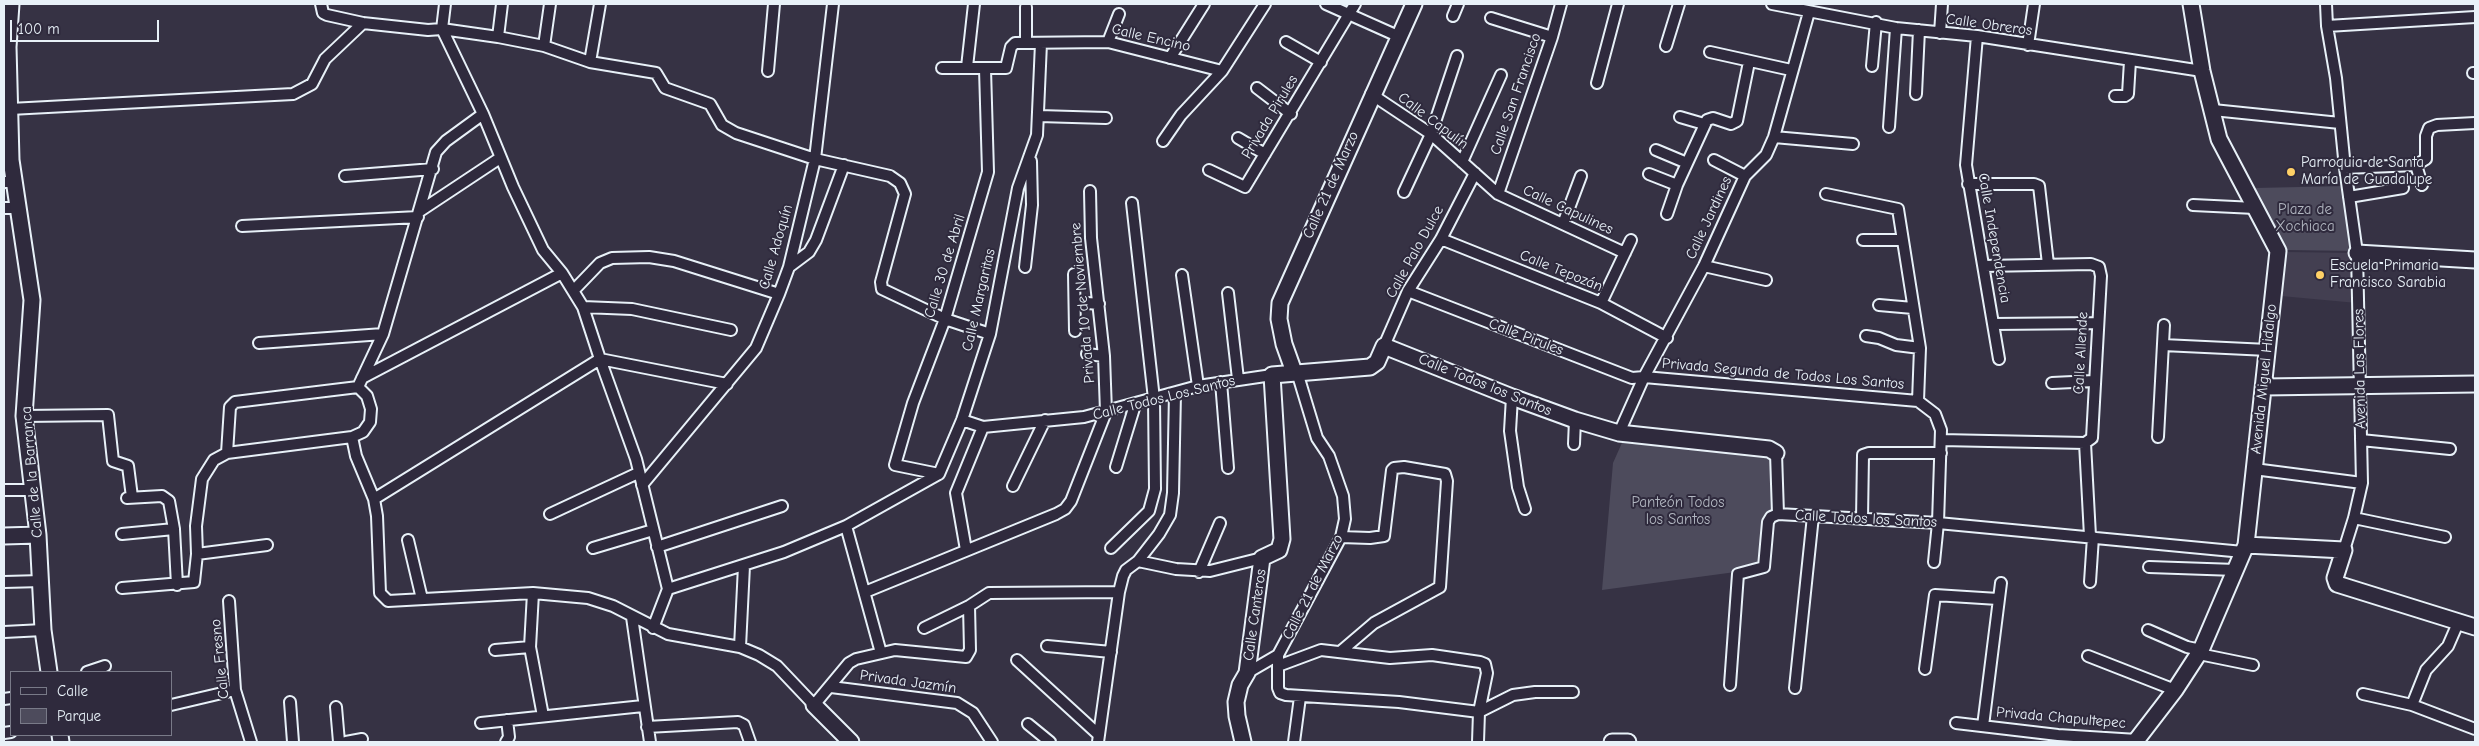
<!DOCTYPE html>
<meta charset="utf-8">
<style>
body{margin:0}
#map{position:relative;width:2479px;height:746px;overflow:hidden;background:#363244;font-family:"Comic Neue",sans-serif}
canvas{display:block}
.frame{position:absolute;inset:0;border:5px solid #e8f1f8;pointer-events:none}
.legend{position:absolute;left:10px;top:671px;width:162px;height:65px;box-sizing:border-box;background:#2f2a3d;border:1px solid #797a88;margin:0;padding:6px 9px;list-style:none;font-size:15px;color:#e8f1f8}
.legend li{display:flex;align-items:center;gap:10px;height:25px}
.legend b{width:25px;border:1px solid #797a88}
.scale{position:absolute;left:10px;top:20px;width:149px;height:22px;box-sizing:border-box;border:2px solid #e8f1f8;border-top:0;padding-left:6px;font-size:15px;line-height:18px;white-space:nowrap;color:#e8f1f8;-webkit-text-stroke:4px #2f2a3d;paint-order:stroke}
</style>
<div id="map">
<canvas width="2479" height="746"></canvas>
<div class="frame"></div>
<ul class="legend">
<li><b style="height:6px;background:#2f2a3d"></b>Calle</li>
<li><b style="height:14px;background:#4d4b5c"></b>Parque</li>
</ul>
<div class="scale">100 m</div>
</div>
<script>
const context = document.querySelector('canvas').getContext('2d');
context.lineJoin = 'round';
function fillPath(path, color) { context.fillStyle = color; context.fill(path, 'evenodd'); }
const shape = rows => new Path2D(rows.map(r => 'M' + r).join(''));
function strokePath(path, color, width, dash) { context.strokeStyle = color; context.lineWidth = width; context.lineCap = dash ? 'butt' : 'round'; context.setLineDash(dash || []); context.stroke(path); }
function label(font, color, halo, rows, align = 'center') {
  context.font = font + ' "Comic Neue",sans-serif'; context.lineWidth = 4; context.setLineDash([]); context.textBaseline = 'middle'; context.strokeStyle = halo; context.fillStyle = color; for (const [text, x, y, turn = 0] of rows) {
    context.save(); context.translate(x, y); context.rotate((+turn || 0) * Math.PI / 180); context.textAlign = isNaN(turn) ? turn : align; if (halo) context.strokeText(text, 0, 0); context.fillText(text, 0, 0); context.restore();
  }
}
fillPath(shape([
 [2287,252,2354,253,2357,303,2281,296]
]), '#433f51');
fillPath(shape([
 [2347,186,2356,251,2286,250,2255,188],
 [1625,436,1776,453,1778,514,1774,523,1765,568,1602,590,1613,463]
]), '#4d4b5c');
const street = shape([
 [321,4,323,13,327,15,363,23,428,30,442,29,498,37,544,46,590,62,656,73,665,88,710,104,722,125,736,133,815,159,890,176,900,183,905,194,881,282,882,289,945,319,990,334],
 [1326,4,1400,37],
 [1772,4,1896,28,1977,36,2202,71],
 [2326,4,2327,26,2336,78,2345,168,2357,253,2362,483,2354,518,2344,550],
 [1453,16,1458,4],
 [1491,18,1552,37],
 [2327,26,2475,17],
 [442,29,483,114,513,187,543,250,562,273,583,307,600,359,636,459,668,589,653,628],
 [442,29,445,4],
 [1940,33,1942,4],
 [1977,36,1966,165,1999,359],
 [498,37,502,4],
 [1108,42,1119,14],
 [1286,42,1321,62],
 [1026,43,1026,7],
 [2028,45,2034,4],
 [544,46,550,4],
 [1666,46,1679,4],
 [1710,52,1791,70],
 [1170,58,1204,4],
 [590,62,600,4],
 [1872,66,1876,22],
 [967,67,974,4],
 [942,68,1006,68,1011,47,1015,43,1108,42,1222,71],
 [768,71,774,4],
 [2473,73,2475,73],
 [1597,83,1618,4],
 [1257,88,1291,114],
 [1371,94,1431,134,1498,194,1625,253],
 [1916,94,1919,30],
 [2115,96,2125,96,2128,94,2130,61],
 [10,109,293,94,312,84,325,59,363,23],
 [2213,110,2340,123],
 [1039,116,1106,118],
 [1680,117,1704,124],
 [1889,127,1896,28],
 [1774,137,1853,144],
 [1238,138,1265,154],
 [1163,141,1181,115,1222,71,1265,4],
 [1656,150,1687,163],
 [1714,160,1745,176],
 [1462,162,1501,75],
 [2416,165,2422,185],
 [2345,168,2416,165,2426,159,2426,136,2429,128,2437,125,2475,123],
 [1209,170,1245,187,1355,4],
 [1649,174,1677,185],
 [345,176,433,169],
 [4,182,14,182],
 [1968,184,2034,184,2039,186,2048,264],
 [1404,192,1431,134,1457,56],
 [1498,194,1552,37,1561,4],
 [1826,194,1898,209,1920,348,1918,401],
 [2349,197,2403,188],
 [2193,205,2255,208],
 [4,208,17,208],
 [420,211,500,158],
 [1667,214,1677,185,1707,120,1713,118,1731,124,1737,121,1749,62],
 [1563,224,1581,176],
 [242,226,418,217],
 [1441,239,1601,303,1667,338],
 [1863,240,1902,240],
 [1704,266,1766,280],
 [789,267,809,252,816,240,844,165],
 [1025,267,1032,205,1031,161],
 [1074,274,1075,331],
 [1182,275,1198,386],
 [574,290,600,263,612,258,649,257,674,261,779,294],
 [1408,291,1632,378,1644,377,1918,401],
 [1228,293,1238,379],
 [1076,302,1099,304],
 [1601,303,1631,240],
 [1879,305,1913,308],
 [583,307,632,309,731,330],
 [1994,324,2097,323],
 [1866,336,1879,338,1896,345,1920,348],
 [259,343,383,334],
 [2163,345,2268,350],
 [1384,346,1408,291,1441,239,1475,173],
 [1087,354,1104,356],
 [362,378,562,273],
 [1221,382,1228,468],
 [2052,383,2094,381],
 [358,387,383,334,436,152,446,141,483,114],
 [1512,397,1510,431,1518,487,1525,509],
 [1918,401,1935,414,1941,430,1938,523,1934,562],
 [24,416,108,415,113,461,128,466,132,497],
 [962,420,983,427,1084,417,1198,386,1272,375],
 [1619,433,1644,377,1704,266,1745,176,1766,155,1774,137,1809,12],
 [352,437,356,456,374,499,377,516,380,593,388,601,533,593,588,598,613,606,668,634,740,647,759,655,777,666,814,705,849,663,856,659,895,650,966,657,970,650,969,606],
 [2158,437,2164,325],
 [1941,440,2085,443,2092,438,2101,276,2099,267,2091,264,1984,266],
 [2361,440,2450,449],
 [2085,443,2090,536],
 [1574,444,1575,420],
 [227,453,230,407,235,402,358,387],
 [1776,453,1778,514],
 [1116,467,1135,405],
 [2254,469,2362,483],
 [939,474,895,465,913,403,945,319,988,172,985,69],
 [939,474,962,420,990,334,1018,188,1037,135,1041,43],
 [642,485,756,348,779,294,789,267,815,159,833,4],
 [1013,486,1045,420],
 [4,490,33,490],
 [127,498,162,496,169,501,174,529,177,585],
 [374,499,600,359,727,384],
 [550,514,638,473],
 [2354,518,2445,537],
 [1862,519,1863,455,1869,453,1941,453],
 [846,526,881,653],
 [122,534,174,529],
 [408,540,422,599],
 [657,547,782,506],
 [593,548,653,530],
 [1111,548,1149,511,1155,489,1154,399,1132,203],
 [966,550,956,493,983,427],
 [197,554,267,545],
 [1138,561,1176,569,1210,571,1262,558],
 [2149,567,2236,570],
 [1199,572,1220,523],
 [4,582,42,581],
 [2090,582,2093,537],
 [122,588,194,582,197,554,196,526,202,479,214,460,227,453,352,437,363,432,370,422,371,409,367,396,358,387],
 [668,589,784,552,846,526,939,474],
 [865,592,1056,514,1065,509,1071,501,1106,412,1104,356,1091,238,1090,191],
 [533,593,530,647,543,716],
 [229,601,235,690,251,742],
 [632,617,650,742],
 [924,628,969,606,989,593,1119,592],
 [2148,630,2187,647,2201,650],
 [4,632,43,630],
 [1047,646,1111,652],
 [740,647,744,566],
 [495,650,530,647],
 [1340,652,1374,623,1440,587,1447,481,1445,474,1404,467,1394,468,1392,470,1384,536,1370,538,1341,537],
 [2199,654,2253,665],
 [1278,655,1278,688,1280,693,1286,695,1399,702,1479,712,1513,695,1535,692,1573,692],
 [2088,656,2175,690],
 [1017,660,1099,735],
 [1278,666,1321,650,1390,658,1432,655,1480,662,1485,664,1487,673,1479,712,1478,742],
 [1925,669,1935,595,1998,599],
 [87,672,105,666],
 [1247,673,1278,655,1341,537,1345,519,1343,496,1329,456,1317,438,1297,372],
 [1730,685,1738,574,1764,567,1768,522,1771,517,1778,514,1938,523,2243,552],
 [831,687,957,703,973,713,992,742],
 [1795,688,1813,516],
 [2363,694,2412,705,2475,729],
 [4,699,11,698],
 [290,702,293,742],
 [171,705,235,690],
 [2412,705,2426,670,2448,646,2458,623],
 [336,707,339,742],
 [481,723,643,706],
 [1956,723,2058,735,2137,740],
 [1028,724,1050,742],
 [1983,726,2001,583],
 [647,727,738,722,744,725,750,742],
 [4,733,11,732],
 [346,742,362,739],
 [506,742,509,737,507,720],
 [1098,742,1119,592,1123,576,1126,570,1138,561,1159,534,1170,515,1173,493,1175,393],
 [1294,742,1300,697]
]);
const secondary = shape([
 [11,4,8,47,11,160,32,300,24,416,38,535,43,630,49,672],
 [2357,253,2475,260],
 [1294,372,1284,344,1279,319,1280,303,1414,4],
 [2264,387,2475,384],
 [4,536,38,535],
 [2246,545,2344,550,2335,578,2337,584,2475,627],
 [814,705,851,742],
 [60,735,61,742],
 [1243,742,1237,716,1236,702,1240,685,1247,673,1262,558,1279,550,1282,539,1272,375,1370,367,1377,362,1384,346,1512,397,1575,420,1619,433,1769,449,1776,453],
 [1612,742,1628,742],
 [2135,742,2175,690,2201,650,2246,545,2278,251,2219,139,2202,71,2191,4]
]);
strokePath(street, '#e8f1f8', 14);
strokePath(secondary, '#e8f1f8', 19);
strokePath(street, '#2f2a3d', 10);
strokePath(secondary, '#2f2a3d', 15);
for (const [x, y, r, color] of [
 [2291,172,5,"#ffd166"],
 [2320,275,5,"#ffd166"]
]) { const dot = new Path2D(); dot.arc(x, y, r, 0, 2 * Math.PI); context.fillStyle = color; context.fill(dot); strokePath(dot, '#2f2a3d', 2); }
label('15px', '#e8f1f8', '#2f2a3d', [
 ["Calle Obreros",1989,25,8],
 ["Calle Encino",1151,38,13],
 ["Calle San Francisco",1516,94,-71],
 ["Privada Pirules",1270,117,-59],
 ["Calle Capulín",1433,121,37],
 ["Calle 21 de Marzo",1331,185,-66],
 ["Calle Capulines",1568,210,25],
 ["Calle Jardines",1709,218,-65],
 ["Calle Independencia",1994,238,80],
 ["Calle Adoquín",776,247,-74],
 ["Calle Palo Dulce",1415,252,-61],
 ["Calle 30 de Abril",945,266,-73],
 ["Calle Tepozán",1561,271,22],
 ["Calle Margaritas",979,300,-77],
 ["Privada 10 de Noviembre",1083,303,-95],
 ["Calle Pirules",1526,337,21],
 ["Calle Allende",2081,353,-87],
 ["Avenida Las Flores",2360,369,-91],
 ["Privada Segunda de Todos Los Santos",1783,374,5],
 ["Avenida Miguel Hidalgo",2264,379,-84],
 ["Calle Todos los Santos",1485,385,22],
 ["Calle Todos Los Santos",1164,398,-14],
 ["Calle de la Barranca",32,472,-95],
 ["Calle Todos los Santos",1866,519,3],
 ["Calle 21 de Marzo",1313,587,-63],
 ["Calle Canteros",1255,615,-82],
 ["Calle Fresno",220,659,-96],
 ["Privada Jazmín",908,682,8],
 ["Privada Chapultepec",2061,718,5]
]);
label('15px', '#e8f1f8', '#2f2a3d', [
 ["Parroquia de Santa",2301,163],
 ["María de Guadalupe",2301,180],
 ["Escuela Primaria",2330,266],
 ["Francisco Sarabia",2330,283]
], 'left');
label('15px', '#b2b7c1', '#2f2a3d', [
 ["Plaza de",2305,210],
 ["Xochiaca",2305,227],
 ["Panteón Todos",1678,503],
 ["los Santos",1678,520]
]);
</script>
